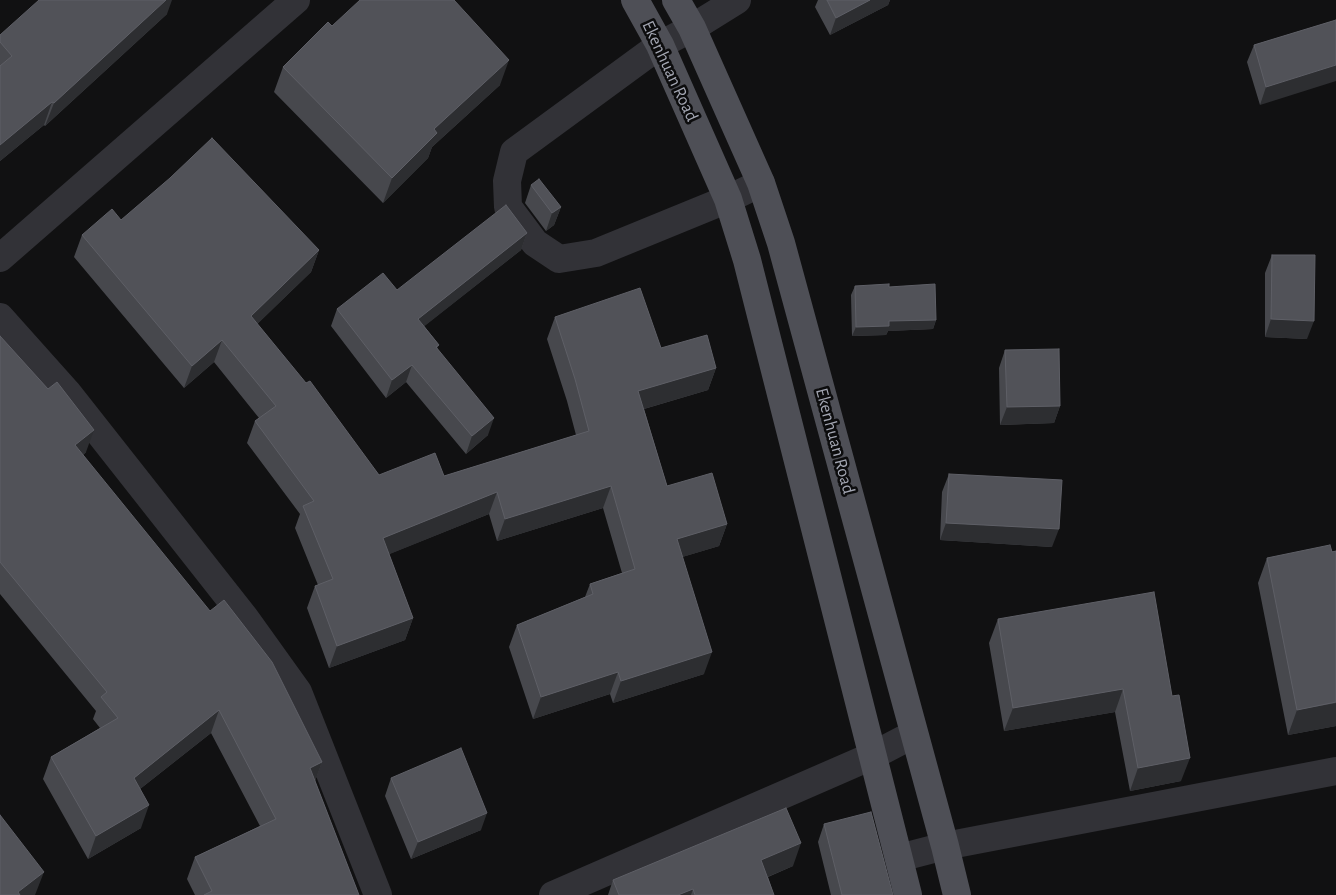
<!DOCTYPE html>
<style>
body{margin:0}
canvas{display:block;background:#111112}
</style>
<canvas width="1336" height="895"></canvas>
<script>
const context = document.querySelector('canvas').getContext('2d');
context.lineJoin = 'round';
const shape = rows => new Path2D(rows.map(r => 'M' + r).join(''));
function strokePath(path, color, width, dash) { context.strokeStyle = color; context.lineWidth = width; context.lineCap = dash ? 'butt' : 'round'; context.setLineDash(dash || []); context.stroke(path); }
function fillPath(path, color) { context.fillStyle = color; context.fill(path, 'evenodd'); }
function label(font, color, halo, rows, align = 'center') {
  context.font = font + ' "Alegreya Sans",sans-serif'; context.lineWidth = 5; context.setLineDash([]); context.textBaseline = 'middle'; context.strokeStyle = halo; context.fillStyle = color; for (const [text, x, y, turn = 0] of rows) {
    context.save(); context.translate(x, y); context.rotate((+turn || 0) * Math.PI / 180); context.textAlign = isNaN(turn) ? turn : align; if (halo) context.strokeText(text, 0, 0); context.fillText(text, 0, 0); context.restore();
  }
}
strokePath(shape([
 [737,0,692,28,660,45,514,152,507,181,508,207,535,243,559,259,596,253,728,199,761,183],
 [0,258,296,0],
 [0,317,67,392,245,618,298,692,378,895],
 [899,858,945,846,1336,771],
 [553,895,872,756,914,734]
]), '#323237', 28);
strokePath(shape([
 [635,0,660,45,728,199,747,260,908,895],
 [676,0,692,28,761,183,781,243,945,846,957,895]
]), '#4e4f56', 28);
fillPath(shape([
 [818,0,890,0,888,5,830,35,815,7],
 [167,14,45,126,44,125,0,161,0,35],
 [1336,20,1260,105,1247,62,1254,45],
 [332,26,500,85,432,147,428,158,383,203,274,92,283,67],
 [531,185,561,207,554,225,546,231,525,203],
 [121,220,319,250,311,272,257,324,379,475,444,476,576,435,567,401,547,339,555,317,661,348,716,368,708,390,644,409,667,486,727,524,719,546,682,557,704,674,613,703,610,694,533,719,509,647,517,625,585,597,590,584,622,573,603,508,497,541,489,514,389,554,413,618,405,640,329,668,307,608,315,586,318,585,295,528,300,514,247,443,255,421,259,418,214,362,184,388,74,257,82,235],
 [527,233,521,250,424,326,439,345,437,348,488,435,466,454,406,382,386,398,331,326,337,309,397,290],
 [1272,255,1307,339,1265,337,1265,273],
 [855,286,889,287,936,320,933,329,888,331,886,335,852,336,851,295],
 [0,336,86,452,83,455,322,762,315,781,359,895,195,895,187,879,195,857,260,826,211,733,140,789,141,828,88,859,43,779,51,757,100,728,93,719,96,711,0,594],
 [1005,350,1060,406,1054,423,1000,425,999,368],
 [949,474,1052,547,940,540,942,492],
 [1336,551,1336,726,1288,735,1258,583,1267,558],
 [998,619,1172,696,1181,781,1130,791,1115,712,1004,731,989,643],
 [391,778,481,830,411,859,385,796],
 [824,824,893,895,831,895,818,842],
 [793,866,768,877,774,895,608,895,613,880]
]), '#47484d');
fillPath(shape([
 [166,0,172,0,167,14,45,126,54,103],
 [870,0,890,0,888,5,830,35,836,18],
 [509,60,500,85,432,147,428,158,383,203,392,178,434,129],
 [1336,65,1336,81,1260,105,1266,87],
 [52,102,44,125,0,161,0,145],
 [561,207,554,225,546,231,552,213],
 [527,233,521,250,412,336,418,319],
 [319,250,311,272,243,338,251,316],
 [1271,319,1314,321,1307,339,1265,337],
 [936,320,933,329,888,331,886,335,852,336,856,327,889,321],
 [222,340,214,362,184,388,192,366],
 [412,365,406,382,386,398,392,380],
 [716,368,708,390,630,413,638,391],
 [1060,406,1054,423,1000,425,1007,407],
 [494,418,488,435,466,454,472,436],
 [94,430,86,452,67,468,75,445],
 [611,486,603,508,497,541,505,519],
 [497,492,489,514,375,560,383,538],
 [946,523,1059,529,1052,547,940,540],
 [727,524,719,546,669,561,677,539],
 [413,618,405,640,329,668,337,646],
 [712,652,704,674,613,703,621,681],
 [618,672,610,694,533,719,541,697],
 [1123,689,1115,712,1004,731,1013,708],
 [1336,703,1336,726,1288,735,1297,710],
 [219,710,211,733,126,800,134,778],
 [1190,758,1181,781,1130,791,1138,768],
 [322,762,314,784,310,768],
 [149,805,141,828,88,859,96,836],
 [487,813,481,830,411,859,418,842],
 [801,843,793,866,753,883,761,860],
 [44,872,35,895,17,895,18,892],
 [693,889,691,895,678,895]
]), '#2d2e31');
const building = shape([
 [39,0,166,0,54,103,52,102,0,145,0,66,12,56,0,42,0,35,39,0],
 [360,0,454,0,509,60,434,129,437,133,392,178,283,67,328,22,332,26,360,0],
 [827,0,870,0,836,18,827,0],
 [1336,20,1336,65,1266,87,1254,45,1336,20],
 [212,138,319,250,251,316,306,383,310,381,379,475,435,453,444,476,589,431,575,379,555,317,640,288,661,348,707,335,716,368,638,391,667,486,712,473,727,524,677,539,712,652,621,681,618,672,541,697,517,625,593,594,590,584,635,569,611,486,505,519,497,492,383,538,413,618,337,646,315,586,333,579,303,506,314,501,255,421,276,406,222,340,192,366,82,235,112,209,121,220,170,178,212,138],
 [539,179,561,207,552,213,531,185,539,179],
 [506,205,527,233,418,319,439,345,436,347,494,418,472,436,412,365,392,380,337,309,383,273,397,290,506,205],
 [1272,255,1315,255,1314,321,1271,319,1272,255],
 [889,284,889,287,935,284,936,320,889,321,889,326,856,327,855,286,889,284],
 [0,336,48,389,57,382,94,430,75,445,210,611,224,600,272,662,322,762,310,768,359,895,204,895,212,891,195,857,276,819,219,710,134,778,149,805,96,836,51,757,118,718,101,697,107,692,0,562,0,336],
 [1059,349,1060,406,1007,407,1005,350,1059,349],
 [949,474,1062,480,1059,529,946,523,949,474],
 [1330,545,1332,552,1336,551,1336,702,1297,710,1267,558,1330,545],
 [1154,592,1172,696,1179,695,1190,758,1138,768,1123,689,1013,708,998,619,1154,592],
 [461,748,487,813,418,842,391,778,461,748],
 [786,808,801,843,761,860,774,895,695,895,693,889,678,895,619,895,613,880,786,808],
 [871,812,893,895,842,895,824,824,871,812],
 [0,815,44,872,18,892,20,895,0,895,0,815]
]);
fillPath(building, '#515258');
strokePath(building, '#5e5f66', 1);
label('18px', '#a3a6b2', '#0c0c0d', [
 ["Ekenhuan Road",670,71,65],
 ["Ekenhuan Road",835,441,75]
]);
</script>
